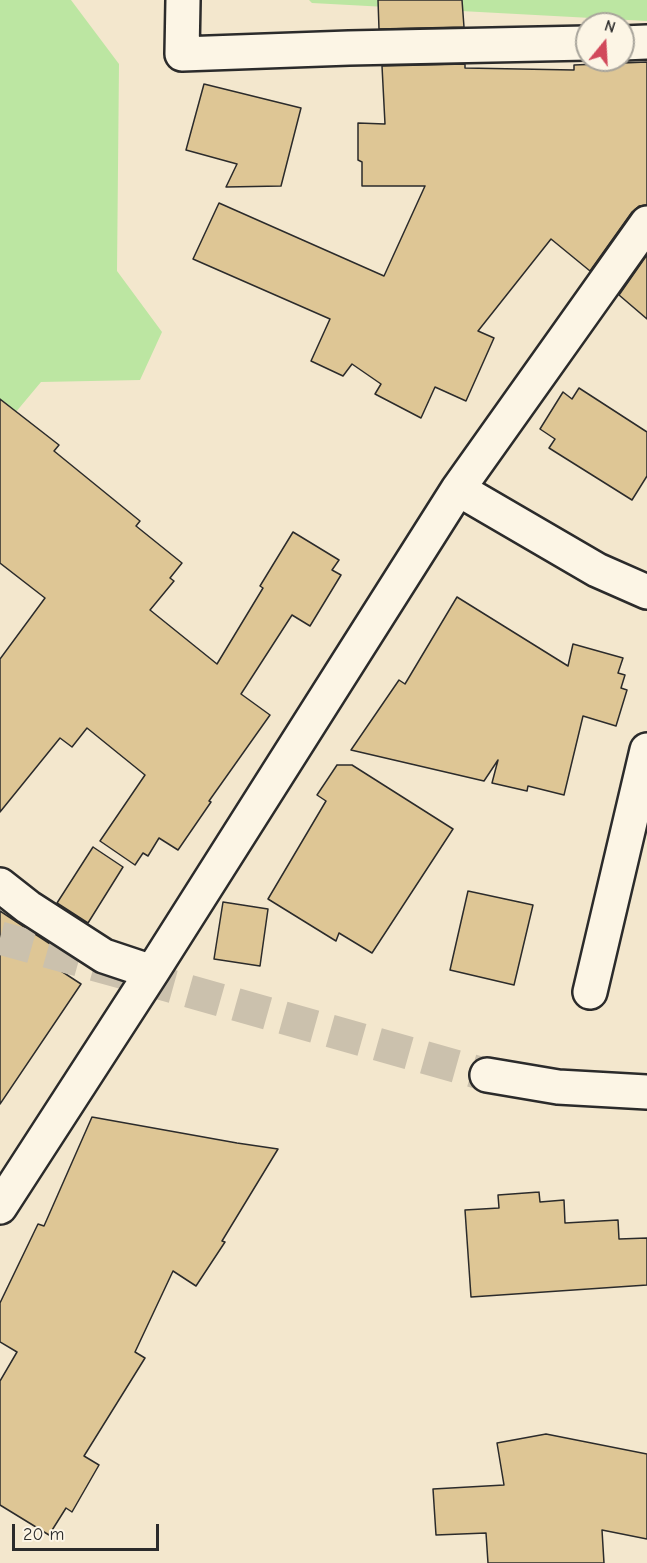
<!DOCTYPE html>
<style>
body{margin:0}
#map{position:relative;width:647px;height:1563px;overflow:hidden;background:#f3e7cd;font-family:"Comic Neue",sans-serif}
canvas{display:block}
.north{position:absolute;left:575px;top:12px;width:60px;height:60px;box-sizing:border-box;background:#fcf5e5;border:2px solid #a8a49b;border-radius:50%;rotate:18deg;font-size:16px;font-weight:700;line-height:24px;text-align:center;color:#2b2b2b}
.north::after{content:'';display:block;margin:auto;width:21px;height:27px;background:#d1495b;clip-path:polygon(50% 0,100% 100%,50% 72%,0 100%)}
.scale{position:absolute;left:12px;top:1524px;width:147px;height:27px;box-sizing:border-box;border:3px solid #2b2b2b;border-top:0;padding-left:8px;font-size:18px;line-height:21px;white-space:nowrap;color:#2b2b2b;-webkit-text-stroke:4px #fcf5e5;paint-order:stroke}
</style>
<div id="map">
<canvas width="647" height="1563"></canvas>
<div class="north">N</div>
<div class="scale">20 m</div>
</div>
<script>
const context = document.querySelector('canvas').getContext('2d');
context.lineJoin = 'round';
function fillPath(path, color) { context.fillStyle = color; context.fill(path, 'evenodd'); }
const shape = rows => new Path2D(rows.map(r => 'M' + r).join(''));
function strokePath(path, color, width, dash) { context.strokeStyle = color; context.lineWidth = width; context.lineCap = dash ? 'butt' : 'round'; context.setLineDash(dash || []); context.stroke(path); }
fillPath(shape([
 [0,0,71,0,119,64,117,271,162,332,140,380,41,382,0,431],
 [309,0,647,0,647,21,312,3]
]), '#bce6a2');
const building = shape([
 [378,0,462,0,464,27,379,29,378,0],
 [647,62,647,205,639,206,632,212,590,271,551,239,478,331,494,338,466,401,435,387,421,418,375,394,381,384,352,364,343,376,311,361,330,319,193,259,219,203,384,276,425,186,362,186,362,162,358,160,358,123,385,124,382,66,465,64,465,68,574,70,574,65,647,62],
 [204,84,301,108,281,186,226,187,237,164,186,150,204,84],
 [647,255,647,319,619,295,647,255],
 [579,388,647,432,647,476,632,500,549,448,555,439,540,429,563,392,572,399,579,388],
 [0,399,59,445,54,451,140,521,136,526,182,563,170,578,174,581,150,610,217,664,263,588,260,586,293,532,339,560,332,570,341,575,310,626,292,615,241,694,270,715,209,801,211,802,178,850,159,838,148,856,143,853,135,865,100,841,145,775,87,728,72,747,60,738,0,812,0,659,45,598,0,563,0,399],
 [457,597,568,666,573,644,623,658,618,673,625,675,621,688,627,690,616,726,583,716,564,795,528,786,527,791,492,783,498,760,484,781,351,750,399,680,405,684,457,597],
 [337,765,352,765,453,829,372,953,339,933,336,941,268,899,326,801,317,795,337,765],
 [93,847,123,867,88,923,57,903,93,847],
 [468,891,533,905,514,985,450,970,468,891],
 [223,902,268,909,260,966,214,959,223,902],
 [0,911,67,955,58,969,81,984,0,1104,0,911],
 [92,1117,237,1143,278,1149,222,1241,225,1242,196,1286,173,1271,135,1352,145,1358,84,1456,99,1465,72,1512,66,1508,49,1535,0,1505,0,1381,17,1352,0,1342,0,1303,38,1224,44,1226,92,1117],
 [539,1192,540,1202,564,1200,565,1223,618,1220,619,1239,647,1238,647,1285,471,1297,465,1210,499,1208,498,1195,539,1192],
 [546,1434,647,1454,647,1539,602,1530,604,1563,488,1563,486,1533,436,1535,433,1489,504,1485,497,1443,546,1434]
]);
fillPath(building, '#dec695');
strokePath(building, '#2b2b2b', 1.5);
strokePath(shape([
 [0,938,487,1075]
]), '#cbc1ad', 33, [33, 16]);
const minor = shape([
 [183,0,182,54,349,48,587,43],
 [623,43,647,42],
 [458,489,597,570,647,592],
 [0,885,28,907,104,956,152,972],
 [590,992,647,750],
 [0,1207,152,972,458,489,647,223]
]);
const tertiary = shape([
 [487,1075,558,1087,647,1092]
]);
strokePath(minor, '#2b2b2b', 38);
strokePath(tertiary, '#2b2b2b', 38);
strokePath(minor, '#fcf5e5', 33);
strokePath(tertiary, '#fcf5e5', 33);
</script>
